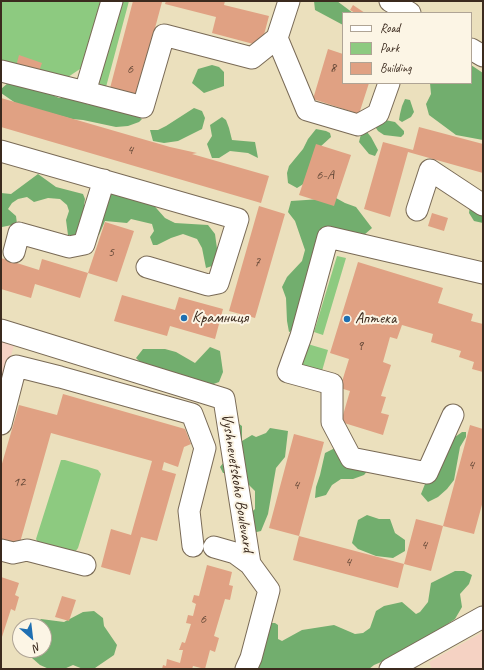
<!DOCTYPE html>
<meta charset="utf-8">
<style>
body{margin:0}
#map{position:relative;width:484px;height:670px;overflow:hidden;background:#ebe0bd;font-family:Caveat,sans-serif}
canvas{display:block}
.frame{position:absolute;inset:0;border:2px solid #3b2a1e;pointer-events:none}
.legend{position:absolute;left:342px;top:12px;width:130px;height:72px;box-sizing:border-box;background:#fcf5e5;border:1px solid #afa495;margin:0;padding:5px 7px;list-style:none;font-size:12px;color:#3b2a1e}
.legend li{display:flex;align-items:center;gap:8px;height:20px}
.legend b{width:20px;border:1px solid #afa495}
.north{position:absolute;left:12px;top:618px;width:40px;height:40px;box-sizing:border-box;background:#fcf5e5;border:1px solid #afa495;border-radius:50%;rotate:152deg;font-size:11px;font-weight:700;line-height:16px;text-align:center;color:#3b2a1e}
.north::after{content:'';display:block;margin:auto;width:14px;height:18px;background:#1f6fb2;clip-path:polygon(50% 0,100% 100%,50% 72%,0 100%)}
</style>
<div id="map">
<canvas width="484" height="670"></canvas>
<div class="frame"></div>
<ul class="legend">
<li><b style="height:5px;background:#fff"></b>Road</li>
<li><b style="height:11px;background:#8dca80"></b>Park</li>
<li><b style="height:11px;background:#e0a183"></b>Building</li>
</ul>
<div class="north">N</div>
</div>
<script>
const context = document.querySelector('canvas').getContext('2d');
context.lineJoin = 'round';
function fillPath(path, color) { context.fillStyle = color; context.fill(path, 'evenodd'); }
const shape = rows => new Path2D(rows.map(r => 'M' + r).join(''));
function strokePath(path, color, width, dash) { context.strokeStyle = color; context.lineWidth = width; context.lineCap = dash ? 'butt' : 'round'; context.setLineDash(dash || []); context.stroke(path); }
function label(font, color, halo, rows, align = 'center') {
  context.font = font + ' Caveat,sans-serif'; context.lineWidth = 4; context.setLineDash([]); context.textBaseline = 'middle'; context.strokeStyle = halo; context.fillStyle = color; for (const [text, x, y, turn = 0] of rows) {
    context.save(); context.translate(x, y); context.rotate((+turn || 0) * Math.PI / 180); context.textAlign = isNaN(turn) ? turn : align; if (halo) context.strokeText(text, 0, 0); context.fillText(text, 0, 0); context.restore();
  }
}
fillPath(shape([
 [1,334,16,338,1,391],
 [483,632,483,669,432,669,429,662]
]), '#f5d2c3');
fillPath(shape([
 [1,1,103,1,83,63,80,69,68,77,1,67],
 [118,1,129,1,106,87,98,83],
 [337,256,346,258,323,335,314,332],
 [301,342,328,350,320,378,301,373],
 [61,460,65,460,98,470,101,474,78,548,75,552,39,543,37,541,36,539]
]), '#8dca80');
fillPath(shape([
 [314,1,337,1,353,13,343,13,343,25,315,10],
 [212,65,219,67,224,72,224,86,204,93,192,83,198,69],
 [471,65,483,73,483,140,456,135,429,115,426,104,431,94,430,83,471,83],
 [8,83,50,94,59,98,68,98,90,105,102,104,131,113,142,119,139,122,128,126,116,127,83,120,72,119,17,104,1,93,1,89],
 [405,99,410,100,414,112,411,117,402,122,399,120,400,114,402,106],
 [194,108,202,111,205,118,202,129,178,141,164,143,153,141,150,130,158,130,166,126],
 [222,117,226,120,229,128,232,140,255,142,258,158,248,153,230,151,219,158,212,158,207,144,212,136,210,125],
 [385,120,395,122,404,131,404,134,401,137,384,135,378,131,374,125],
 [316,129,326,131,330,133,331,137,320,147,305,183,297,188,288,183,287,173,289,166,303,149,308,139],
 [367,132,371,137,378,150,375,156,369,154,359,142,361,134],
 [38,174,56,187,83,194,85,199,84,205,85,213,79,235,68,235,66,220,69,211,67,205,60,199,48,198,34,202,27,197,18,199,12,203,8,209,16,216,17,224,2,227,1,229,1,193,11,194],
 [108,189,150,201,165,218,175,223,208,225,215,234,218,256,215,265,206,268,202,248,197,239,183,234,171,238,157,245,153,245,150,237,154,231,152,224,131,219,127,223,105,221,99,235,93,229],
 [336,198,345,203,356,207,372,228,364,235,335,241,300,328,289,332,287,321,286,298,282,287,287,277,302,261,305,250,295,221,288,212,291,201],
 [470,205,483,205,483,223,474,221,469,213],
 [210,347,220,351,223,372,219,382,208,386,144,366,136,358,143,349,165,349,176,352,195,363],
 [235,421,242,426,242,441,252,435,256,437,266,433,270,428,288,431,285,457,276,468,268,514,261,531,248,534,244,519,255,509,255,491,248,484,243,473,223,473,220,467,238,444],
 [462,432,466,432,466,437,460,447,454,480,447,489,438,497,428,502,421,494,425,484,432,475,444,445],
 [335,448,370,468,364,475,353,479,341,479,332,485,326,495,315,498,316,487,320,475,325,453],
 [367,515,379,519,390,519,395,533,405,540,405,551,393,558,376,556,358,549,352,543,358,520],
 [455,571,464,571,472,575,469,584,460,594,462,607,455,619,422,641,391,658,374,665,369,669,256,669,271,623,275,623,278,625,278,639,282,641,302,630,334,625,355,634,363,633,370,628,376,611,384,606,402,602,416,614,420,612,428,602,431,583],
 [94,611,103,618,104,626,117,645,114,655,95,668,88,669,83,669,73,665,64,669,49,669,40,665,32,658,28,650,44,650,44,626,33,626,41,619,64,622,83,612]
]), '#72ae6e');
fillPath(shape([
 [133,1,162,2,136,99,109,92],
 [166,1,225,1,224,5,269,16,261,46,212,33,216,17,165,4],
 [353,5,365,13,355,13,350,10],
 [328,49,343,54,343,83,369,83,359,114,313,99],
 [19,55,42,63,37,77,15,70],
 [1,98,170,147,197,153,192,154,269,176,261,203,1,127],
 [419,127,483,144,483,173,408,152,390,217,364,209,383,142,413,150],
 [316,144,351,155,334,206,299,195],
 [259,206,285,214,255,318,229,311],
 [432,213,448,218,444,231,428,226],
 [105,222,134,231,117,282,88,273,80,298,35,284,31,298,1,289,1,258,39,270,42,259,88,273],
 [358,262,443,288,438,303,473,314,471,321,483,324,483,372,472,369,474,362,459,357,461,351,431,342,433,334,402,325,397,339,390,337,383,362,391,365,381,396,386,397,381,413,389,415,383,435,341,422,350,391,340,388,349,359,330,353],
 [122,295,175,310,179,297,223,309,215,339,170,326,167,336,114,321],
 [63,394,185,429,191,444,184,447,178,467,164,462,162,470,176,474,157,541,141,537,130,575,101,567,111,529,131,535,152,461,51,433,19,546,1,541,1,467,19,405,57,415],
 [470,425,483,429,483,501,474,534,443,526],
 [294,434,324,442,299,536,404,564,398,588,293,560,299,536,269,528],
 [416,519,443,526,431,571,404,564],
 [207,565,232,572,229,585,233,586,230,600,225,599,214,636,219,638,215,652,210,650,205,669,193,666,192,669,162,669,163,665,166,666,167,659,180,663,183,650,179,650,182,642,185,643,191,624,186,623,188,615,193,616,196,604,192,602,194,595,199,596],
 [1,577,19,583,15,595,19,597,15,611,11,609,1,640],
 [62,596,76,600,69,621,55,617]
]), '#e0a183');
const minor = shape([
 [390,1,410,13],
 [277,38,307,110,358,125,378,114,389,83],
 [471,49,483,56],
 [1,71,85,92,112,1],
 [85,92,143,107,164,35,252,58,277,38,289,1],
 [1,151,238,219,218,283,208,285,147,267],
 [417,210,430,170,483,205],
 [14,252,19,233,69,247,84,244,104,180],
 [1,330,224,399,250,564,269,590,251,658,246,669],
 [453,415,427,473,351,458,332,422,332,384,288,372,301,336,328,237,483,273],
 [1,424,16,366,60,377,192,414,205,448,189,511,193,546],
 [214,547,235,553,250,564],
 [1,550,13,553,27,550,85,565],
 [390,669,483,617]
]);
strokePath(minor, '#796a56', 23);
strokePath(minor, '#fff', 21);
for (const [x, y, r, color] of [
 [184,318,4,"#1f6fb2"],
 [347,319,4,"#1f6fb2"]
]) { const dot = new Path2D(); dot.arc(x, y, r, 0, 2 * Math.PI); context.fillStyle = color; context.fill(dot); strokePath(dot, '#fcf5e5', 1.5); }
label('14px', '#644837', null, [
 ["8",333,68],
 ["6",130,69],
 ["4",130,150],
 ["6-А",325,175],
 ["5",111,252],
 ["7",257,262],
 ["9",360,346],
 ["4",471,465],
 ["12",19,482],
 ["4",296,485],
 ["4",424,545],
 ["4",348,562],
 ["6",203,619]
]);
label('16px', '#3b2a1e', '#fcf5e5', [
 ["Крамниця",192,318],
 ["Аптека",355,319]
], 'left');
label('16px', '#3b2a1e', '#fcf5e5', [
 ["Vyshnevetskoho Boulevard",237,483,81]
]);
</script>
